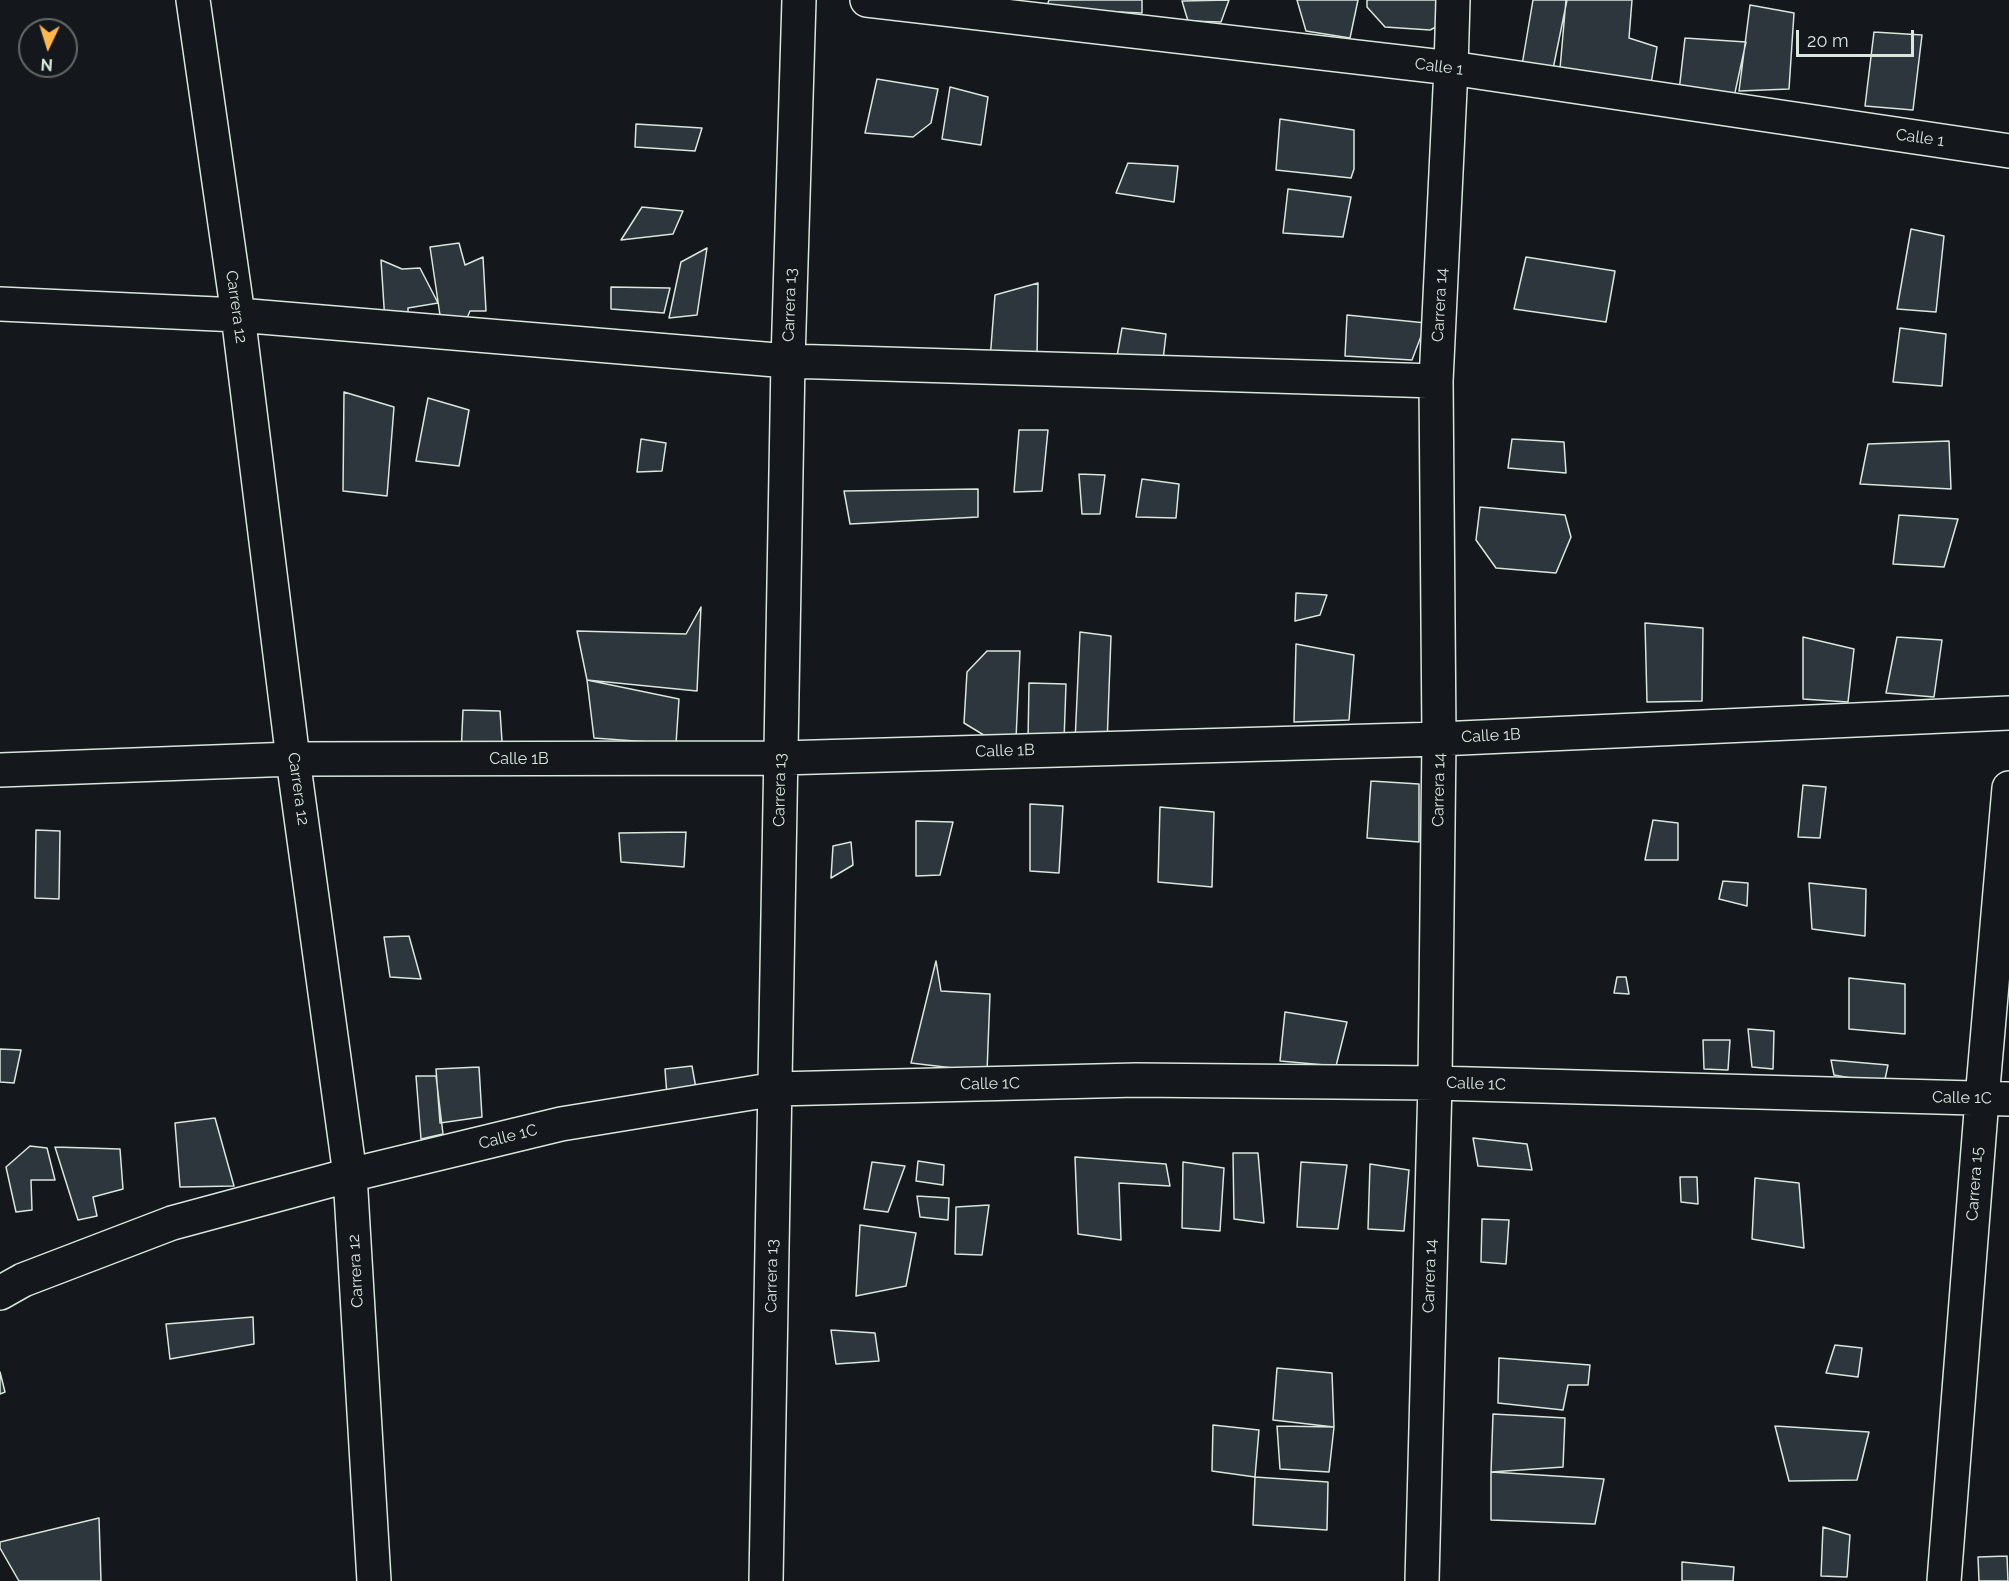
<!DOCTYPE html>
<style>
body{margin:0}
#map{position:relative;width:2009px;height:1581px;overflow:hidden;background:#14181c;font-family:Raleway,sans-serif}
canvas{display:block}
.north{position:absolute;left:18px;top:18px;width:60px;height:60px;box-sizing:border-box;background:#14181c;border:2px solid #626a69;border-radius:50%;rotate:184deg;font-size:16px;font-weight:700;line-height:24px;text-align:center;color:#d8e6dc}
.north::after{content:'';display:block;margin:auto;width:21px;height:27px;background:#ffb74d;clip-path:polygon(50% 0,100% 100%,50% 72%,0 100%)}
.scale{position:absolute;left:1796px;top:30px;width:118px;height:27px;box-sizing:border-box;border:3px solid #d8e6dc;border-top:0;padding-left:8px;font-size:18px;line-height:21px;white-space:nowrap;color:#d8e6dc;-webkit-text-stroke:4px #14181c;paint-order:stroke}
</style>
<div id="map">
<canvas width="2009" height="1581"></canvas>
<div class="north">N</div>
<div class="scale">20 m</div>
</div>
<script>
const context = document.querySelector('canvas').getContext('2d');
context.lineJoin = 'round';
function fillPath(path, color) { context.fillStyle = color; context.fill(path, 'evenodd'); }
const shape = rows => new Path2D(rows.map(r => 'M' + r).join(''));
function strokePath(path, color, width, dash) { context.strokeStyle = color; context.lineWidth = width; context.lineCap = dash ? 'butt' : 'round'; context.setLineDash(dash || []); context.stroke(path); }
function label(font, color, halo, rows, align = 'center') {
  context.font = font + ' Raleway,sans-serif'; context.lineWidth = 4.5; context.setLineDash([]); context.textBaseline = 'middle'; context.strokeStyle = halo; context.fillStyle = color; for (const [text, x, y, turn = 0] of rows) {
    context.save(); context.translate(x, y); context.rotate((+turn || 0) * Math.PI / 180); context.textAlign = isNaN(turn) ? turn : align; if (halo) context.strokeText(text, 0, 0); context.fillText(text, 0, 0); context.restore();
  }
}
const building = shape([
 [1049,0,1142,0,1142,13,1046,9,1049,0],
 [1229,0,1221,22,1188,21,1182,1,1229,0],
 [1297,0,1358,0,1350,38,1306,31,1297,0],
 [1367,0,1439,0,1436,27,1430,30,1385,27,1367,7,1367,0],
 [1533,0,1567,0,1552,74,1521,71,1533,0],
 [1566,0,1632,0,1629,38,1657,47,1650,90,1559,80,1566,0],
 [1750,5,1794,13,1789,89,1739,91,1750,5],
 [1874,32,1922,35,1913,110,1865,106,1874,32],
 [1685,38,1746,42,1734,97,1679,91,1685,38],
 [877,79,938,89,931,123,913,137,865,133,877,79],
 [950,87,988,97,981,145,942,139,950,87],
 [1280,119,1354,130,1354,169,1351,178,1276,170,1280,119],
 [636,124,702,128,695,151,635,147,636,124],
 [1128,163,1178,166,1174,202,1116,193,1128,163],
 [1288,189,1351,197,1343,237,1283,233,1288,189],
 [642,207,683,211,673,234,621,240,642,207],
 [1911,229,1944,236,1936,312,1897,309,1911,229],
 [459,243,465,265,483,257,486,311,470,311,465,323,441,322,430,247,459,243],
 [707,248,697,315,669,318,681,262,707,248],
 [1526,257,1615,271,1606,322,1514,309,1526,257],
 [381,260,402,269,420,268,438,303,408,308,408,323,385,322,381,260],
 [1038,283,1037,359,990,360,995,295,1038,283],
 [611,287,670,288,664,313,611,309,611,287],
 [1347,315,1426,323,1412,360,1345,356,1347,315],
 [1122,328,1166,334,1163,360,1116,362,1122,328],
 [1900,328,1946,334,1942,386,1893,382,1900,328],
 [344,392,394,407,387,496,343,491,344,392],
 [428,398,469,410,459,466,416,461,428,398],
 [1019,430,1048,430,1042,491,1014,492,1019,430],
 [641,439,666,443,662,471,637,472,641,439],
 [1512,439,1564,442,1566,473,1508,468,1512,439],
 [1949,441,1951,489,1860,484,1868,444,1949,441],
 [1079,474,1105,475,1100,514,1082,514,1079,474],
 [1142,479,1179,484,1176,518,1136,517,1142,479],
 [978,489,978,517,850,524,844,491,978,489],
 [1480,507,1565,515,1571,537,1556,573,1496,568,1476,540,1480,507],
 [1899,515,1958,519,1944,567,1893,564,1899,515],
 [1296,593,1327,595,1320,615,1295,621,1296,593],
 [701,607,697,691,587,680,577,631,686,634,701,607],
 [1645,623,1703,628,1702,701,1647,702,1645,623],
 [1080,632,1111,636,1107,744,1075,742,1080,632],
 [1803,637,1854,649,1848,702,1803,699,1803,637],
 [1897,637,1942,640,1934,697,1886,693,1897,637],
 [1296,644,1354,655,1349,720,1294,722,1296,644],
 [987,651,1020,651,1016,739,987,737,964,723,967,672,987,651],
 [587,680,679,699,676,744,594,738,587,680],
 [1029,683,1066,684,1064,741,1028,741,1029,683],
 [463,710,500,711,503,756,461,755,463,710],
 [1371,781,1419,784,1419,842,1367,838,1371,781],
 [1803,785,1826,787,1820,838,1798,837,1803,785],
 [1030,804,1063,806,1059,873,1030,871,1030,804],
 [1160,807,1214,812,1212,887,1158,882,1160,807],
 [1653,820,1678,823,1678,860,1645,860,1653,820],
 [916,821,953,822,940,875,916,876,916,821],
 [36,830,60,831,59,899,35,898,36,830],
 [686,832,684,867,621,862,619,833,686,832],
 [851,842,853,865,831,878,833,846,851,842],
 [1723,881,1748,883,1747,906,1719,899,1723,881],
 [1809,883,1866,889,1865,936,1812,929,1809,883],
 [409,936,421,979,390,977,384,937,409,936],
 [936,961,941,991,990,994,987,1072,911,1063,936,961],
 [1617,977,1626,977,1629,994,1614,993,1617,977],
 [1849,978,1905,984,1905,1034,1849,1029,1849,978],
 [1285,1012,1347,1022,1336,1066,1280,1061,1285,1012],
 [1748,1029,1774,1031,1773,1069,1752,1067,1748,1029],
 [1703,1040,1730,1040,1728,1070,1704,1069,1703,1040],
 [0,1049,21,1050,14,1083,0,1082,0,1049],
 [1831,1060,1888,1065,1884,1084,1834,1075,1831,1060],
 [692,1066,697,1094,667,1096,665,1069,692,1066],
 [479,1067,482,1117,440,1123,436,1069,479,1067],
 [416,1076,436,1076,443,1134,421,1139,416,1076],
 [215,1118,234,1186,180,1187,175,1123,215,1118],
 [1473,1138,1527,1144,1532,1170,1478,1166,1473,1138],
 [30,1146,47,1148,55,1180,31,1180,32,1210,16,1212,6,1167,30,1146],
 [55,1147,120,1149,123,1189,93,1197,97,1216,78,1220,55,1147],
 [1233,1153,1258,1153,1264,1223,1234,1219,1233,1153],
 [1075,1157,1166,1164,1170,1186,1119,1183,1121,1240,1078,1234,1075,1157],
 [918,1161,944,1165,943,1185,916,1181,918,1161],
 [872,1162,905,1166,888,1212,864,1209,872,1162],
 [1183,1162,1224,1168,1220,1231,1182,1228,1183,1162],
 [1301,1162,1347,1165,1338,1229,1297,1227,1301,1162],
 [1370,1164,1409,1170,1404,1231,1368,1229,1370,1164],
 [1680,1177,1697,1177,1698,1204,1681,1202,1680,1177],
 [1755,1178,1799,1183,1804,1248,1752,1239,1755,1178],
 [917,1196,949,1198,948,1220,920,1217,917,1196],
 [989,1205,982,1255,955,1254,956,1207,989,1205],
 [1482,1219,1509,1220,1506,1264,1481,1262,1482,1219],
 [860,1225,916,1233,906,1286,856,1296,860,1225],
 [253,1317,254,1344,170,1359,166,1324,253,1317],
 [831,1330,875,1333,879,1361,836,1364,831,1330],
 [1835,1345,1862,1348,1858,1377,1826,1373,1835,1345],
 [1499,1358,1590,1365,1588,1385,1568,1385,1563,1410,1498,1403,1499,1358],
 [1277,1368,1332,1373,1334,1427,1273,1420,1277,1368],
 [0,1372,5,1392,0,1394,0,1372],
 [1493,1414,1565,1418,1563,1467,1491,1472,1493,1414],
 [1213,1425,1259,1430,1255,1477,1212,1471,1213,1425],
 [1277,1426,1334,1427,1329,1472,1280,1469,1277,1426],
 [1775,1426,1869,1432,1857,1480,1789,1481,1775,1426],
 [1491,1472,1604,1479,1595,1524,1491,1520,1491,1472],
 [1255,1477,1328,1482,1327,1530,1253,1525,1255,1477],
 [99,1518,101,1581,19,1581,0,1548,0,1542,99,1518],
 [1823,1527,1850,1535,1847,1577,1821,1576,1823,1527],
 [2007,1556,2008,1581,1979,1581,1978,1557,2007,1556],
 [1682,1562,1734,1567,1733,1581,1682,1581,1682,1562]
]);
fillPath(building, '#2c363c');
strokePath(building, '#d8e6dc', 1.5);
const street = shape([
 [193,0,238,315,293,759,350,1175,374,1581],
 [867,0,1451,68,2009,151],
 [0,304,238,315,788,361,1436,381],
 [0,770,293,759,781,758,1439,739,2009,713],
 [0,1293,23,1280,172,1223,350,1175,561,1124,776,1089,1136,1080,1435,1083,2009,1099],
 [766,1581,788,361,799,0],
 [1422,1581,1435,1083,1439,739,1436,381,1451,68,1453,0],
 [1944,1581,1982,1099,2009,788]
]);
strokePath(street, '#d8e6dc', 36);
strokePath(street, '#14181c', 33);
label('16px', '#d8e6dc', '#14181c', [
 ["Calle 1",1439,67,7],
 ["Calle 1",1920,138,8],
 ["Carrera 13",790,305,-88],
 ["Carrera 14",1440,305,-87],
 ["Carrera 12",236,307,82],
 ["Calle 1B",1491,736,-3],
 ["Calle 1B",1005,751,-2],
 ["Calle 1B",519,759],
 ["Carrera 12",298,789,82],
 ["Carrera 13",780,790,-89],
 ["Carrera 14",1439,790,-89],
 ["Calle 1C",990,1084,-1],
 ["Calle 1C",1476,1084,2],
 ["Calle 1C",1962,1098,1],
 ["Calle 1C",508,1137,-14],
 ["Carrera 15",1975,1184,-86],
 ["Carrera 12",356,1271,-93],
 ["Carrera 13",772,1276,-89],
 ["Carrera 14",1430,1276,-88]
]);
</script>
